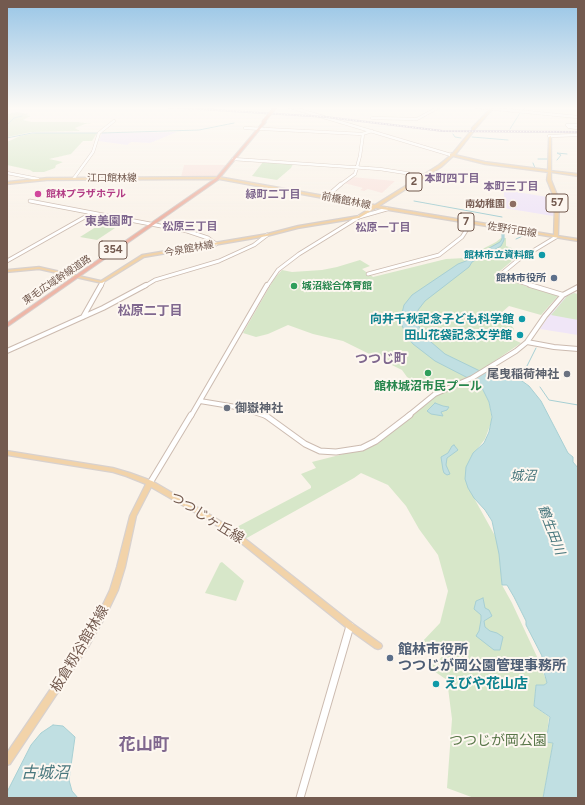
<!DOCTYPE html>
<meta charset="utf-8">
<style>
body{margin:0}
#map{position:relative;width:585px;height:805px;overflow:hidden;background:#faf3ea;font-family:Figtree,sans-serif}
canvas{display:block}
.frame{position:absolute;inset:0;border:8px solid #735a4f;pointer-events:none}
</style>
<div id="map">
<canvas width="585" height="805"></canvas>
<div class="frame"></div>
</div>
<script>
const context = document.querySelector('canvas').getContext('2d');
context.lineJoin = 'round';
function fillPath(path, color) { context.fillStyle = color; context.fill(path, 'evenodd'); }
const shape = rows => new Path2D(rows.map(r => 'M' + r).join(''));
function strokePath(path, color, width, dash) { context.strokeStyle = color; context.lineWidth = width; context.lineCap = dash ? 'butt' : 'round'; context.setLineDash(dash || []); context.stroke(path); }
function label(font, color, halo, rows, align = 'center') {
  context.font = font + ' Figtree,"Noto Sans JP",sans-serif'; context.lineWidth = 4; context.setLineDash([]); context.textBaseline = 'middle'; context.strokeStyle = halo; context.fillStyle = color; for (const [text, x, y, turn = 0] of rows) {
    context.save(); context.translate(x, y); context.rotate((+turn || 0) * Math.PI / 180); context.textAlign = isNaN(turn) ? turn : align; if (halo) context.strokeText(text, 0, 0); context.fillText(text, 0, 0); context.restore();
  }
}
fillPath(shape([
 [184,165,225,165,226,166,215,177,181,177],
 [352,177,395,181,382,193,368,189,364,191,360,190,363,188,344,183]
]), '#f9e5df');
fillPath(shape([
 [177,132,150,143,131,142,127,145,98,141,102,133],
 [504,190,554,198,553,216,504,208],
 [571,292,578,294,578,335,540,329,548,317,567,295]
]), '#f0e6f7');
fillPath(shape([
 [16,112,30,114,26,115,31,116,23,120,32,122,78,122,91,124,85,124,75,128,80,131,32,132,7,137,7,114],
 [97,133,92,141,83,141,71,154,49,159,63,162,56,165,55,168,44,172,33,172,30,170,7,165,7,142,20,136,36,133],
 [263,162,293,164,291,168,277,180,252,176],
 [99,225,115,228,97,240,80,237],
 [501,238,506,238,506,246,526,253,513,260,494,276,558,296,541,315,509,306,493,320,511,325,514,329,510,338,521,343,477,373,473,382,482,388,489,401,492,420,485,439,475,452,474,498,499,543,502,585,512,603,539,661,547,683,544,685,536,685,534,706,549,717,546,742,553,743,543,798,474,798,447,788,452,719,447,680,428,667,430,663,436,665,442,656,422,642,440,623,448,591,438,555,419,529,406,506,388,485,361,473,354,478,245,539,233,529,311,488,311,486,301,474,316,468,312,462,367,448,383,439,437,394,407,377,402,370,343,341,313,334,288,325,268,334,256,337,243,333,274,279,282,270,292,272,322,270,337,267,360,260,370,266,362,269,373,277,446,259,465,258,496,242],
 [574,293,578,294,578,320,551,315,567,296],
 [222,562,244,581,236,601,205,593,220,563]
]), '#d7e7c9');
const water = shape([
 [502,229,504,229,504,240,501,246,472,262,469,267,425,301,418,310,417,323,424,336,445,354,480,371,495,371,515,376,529,386,541,401,568,453,573,457,573,462,578,468,578,798,543,798,553,743,546,742,550,717,534,706,536,685,544,685,547,683,541,661,542,656,526,625,526,621,514,597,507,585,502,585,499,554,492,521,485,510,474,498,468,488,465,479,466,467,473,453,484,443,489,432,492,417,489,402,482,388,468,378,435,361,413,344,407,337,400,321,404,305,412,295,458,264,466,261,500,242,502,239,502,229],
 [435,403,443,406,449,407,447,410,441,412,443,416,431,414,427,411,435,403],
 [454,445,458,450,447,458,446,465,450,474,447,475,444,473,443,470,441,457,448,453,452,446,454,445],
 [483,598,485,608,489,610,492,616,484,621,485,627,490,631,497,633,503,637,500,650,494,650,476,636,479,631,481,620,481,615,474,609,476,601,483,598],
 [53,725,63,726,75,737,69,780,72,791,78,798,7,798,7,792,31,745,41,733,53,725]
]);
fillPath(water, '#c0dfe2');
strokePath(water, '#a7cfd3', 1);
strokePath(shape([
 [522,111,525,107],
 [7,125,14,118,22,116],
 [510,129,520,113],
 [102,133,199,130,234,123],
 [453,134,455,137,461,138],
 [472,137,508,140],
 [7,138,32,133,98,133],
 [538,159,547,159],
 [557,160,561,155,557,153,567,154],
 [533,163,535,168],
 [460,175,474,178,470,181],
 [414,201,502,217],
 [516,239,527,234],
 [519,372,527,366,536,348],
 [540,387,549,400,578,405]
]), '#a7cfd3', 1);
const minorFar4 = shape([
 [290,107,451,155],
 [475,107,578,117],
 [372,118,417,119,439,107],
 [567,125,569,127,578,128],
 [567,125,578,125],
 [245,128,362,134,372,131],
 [549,136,578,135],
 [233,159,380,169,425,176],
 [7,173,38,179],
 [74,178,93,152,99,133,114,121],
 [340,185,355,174,360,156,363,134]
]);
const minorFar3 = shape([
 [326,197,341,184],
 [30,201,187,231,208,238,216,244],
 [7,261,92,213],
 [368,274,439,255,462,237,471,223],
 [101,286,103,282],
 [145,286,155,280,219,261,254,245,267,235],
 [267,286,278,270,299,254,359,217,387,209],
 [533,286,500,275,518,260,556,237]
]);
const minorFar2 = shape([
 [530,285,563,295],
 [83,317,101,285],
 [527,342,554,347,578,349],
 [7,351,103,308,146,285],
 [200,401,242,408,266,416],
 [191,416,267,285],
 [408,416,435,394,472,378,516,351,527,342,545,316,563,295,578,287]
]);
const minorFar1 = shape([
 [265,415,305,444,320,451,336,452,362,448,376,441,410,415],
 [150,483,191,415]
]);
const minor = shape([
 [300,798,350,626]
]);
const major = shape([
 [492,107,494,107,474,130,472,130,472,128,492,107],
 [471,131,473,132,455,155,485,162,548,170,549,137,551,136,551,171,578,174,578,176,551,172,551,180,559,200,558,236,578,239,578,241,376,208,359,218,298,228,267,236,144,257,102,283,39,269,7,272,7,270,39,267,101,281,142,255,267,234,298,226,358,216,372,207,219,179,47,180,7,184,7,182,47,178,219,177,375,205,439,165,450,156,450,154,453,153,471,131],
 [453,156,485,164,548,172,547,180,555,200,554,235,379,206,441,167,453,156],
 [7,451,113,468,130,473,152,481,212,516,234,530,353,624,381,644,382,646,381,648,378,649,375,648,347,628,230,534,208,520,151,487,136,516,125,567,118,590,105,617,88,647,10,764,7,765,7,753,82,643,99,613,110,590,117,567,130,516,146,484,126,476,113,472,7,455,7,451]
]);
const highway = shape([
 [264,121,266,122,218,180,7,327,7,323,216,178,264,121]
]);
strokePath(minorFar4, '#ccbbb0', 3.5);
strokePath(minorFar3, '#ccbbb0', 4.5);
strokePath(minorFar2, '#ccbbb0', 6);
strokePath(minorFar1, '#ccbbb0', 7);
strokePath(minor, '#ccbbb0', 9);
strokePath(major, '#d8d1ce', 2.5);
strokePath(highway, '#d8d1ce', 2);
strokePath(minorFar4, '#fff', 2.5);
strokePath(minorFar3, '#fff', 3);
strokePath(minorFar2, '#fff', 4);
strokePath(minorFar1, '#fff', 5);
strokePath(minor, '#fff', 7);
fillPath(major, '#f2d3a9');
fillPath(highway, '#eeb6a7');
const rail = shape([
 [167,107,326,117,443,131,578,132]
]);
strokePath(rail, '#b6a8c4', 2);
strokePath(rail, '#fdf7f0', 1, [1.5]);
const highwayBridge = shape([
 [263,122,275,108]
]);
strokePath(highwayBridge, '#d8d1ce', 4, []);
strokePath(highwayBridge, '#eeb6a7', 3);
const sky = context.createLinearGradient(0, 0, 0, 220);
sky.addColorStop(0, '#98c5e6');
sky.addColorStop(0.49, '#fdfaf6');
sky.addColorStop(1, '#fdfaf600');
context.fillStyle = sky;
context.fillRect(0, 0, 585, 220);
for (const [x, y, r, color] of [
 [38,194,4,"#d1479c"],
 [513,204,4,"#8d6e63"],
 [542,255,4,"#0f9aa8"],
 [554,278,4,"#5c6f8a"],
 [294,286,4,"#2e9e5b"],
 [522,319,4,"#0f9aa8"],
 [520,335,4,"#0f9aa8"],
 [428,373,4,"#2e9e5b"],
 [567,374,4,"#6b7280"],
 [227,408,4,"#6b7280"],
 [390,658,4,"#5c6f8a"],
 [436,684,4,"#0f9aa8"]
]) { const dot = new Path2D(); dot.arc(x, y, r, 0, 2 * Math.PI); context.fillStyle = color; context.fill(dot); strokePath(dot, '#fdf7f0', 1.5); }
label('10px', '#735a4f', '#fdf7f0', [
 ["江口館林線",112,178],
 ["前橋館林線",346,201,11],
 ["佐野行田線",512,230,9],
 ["今泉館林線",189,249,-10],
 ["東毛広域幹線道路",57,280,-34]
]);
label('bold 10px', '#b23c85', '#fdf7f0', [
 ["館林プラザホテル",46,194]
], 'left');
label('bold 10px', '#785e54', '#fdf7f0', [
 ["南幼稚園",505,204]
], 'right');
label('bold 10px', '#0d838f', '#fdf7f0', [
 ["館林市立資料館",534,255]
], 'right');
label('bold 10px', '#4e5e75', '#fdf7f0', [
 ["館林市役所",546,278]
], 'right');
label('bold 10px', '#27864d', '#fdf7f0', [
 ["城沼総合体育館",302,286]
], 'left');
label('bold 11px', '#7f678e', '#fdf7f0', [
 ["本町四丁目",452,179],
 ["本町三丁目",511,187],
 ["緑町二丁目",273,195],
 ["松原三丁目",190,227],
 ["松原一丁目",383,228]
]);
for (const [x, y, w] of [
 [414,182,16],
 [557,203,22],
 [466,222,16],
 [113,250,28]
]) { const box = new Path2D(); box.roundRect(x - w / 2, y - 9, w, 18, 3); context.fillStyle = '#fdf7f0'; context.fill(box); strokePath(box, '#735a4f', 1); }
label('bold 11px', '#735a4f', null, [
 ["2",414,182],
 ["57",557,203],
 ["7",466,222],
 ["354",113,250]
]);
label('bold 12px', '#7f678e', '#fdf7f0', [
 ["東美園町",109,221]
]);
label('bold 12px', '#0d838f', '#fdf7f0', [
 ["向井千秋記念子ども科学館",514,319],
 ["田山花袋記念文学館",512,335]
], 'right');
label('bold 12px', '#5b616d', '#fdf7f0', [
 ["尾曳稲荷神社",559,374],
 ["御嶽神社",235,408,"left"]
], 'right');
label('bold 12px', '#27864d', '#fdf7f0', [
 ["館林城沼市民プール",428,386]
]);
label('bold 13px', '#7f678e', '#fdf7f0', [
 ["松原二丁目",150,311],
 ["つつじ町",381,359]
]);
label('italic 13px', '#48777d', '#fdf7f0', [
 ["城沼",523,476],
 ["鶴生田川",551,530,69]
]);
label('14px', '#735a4f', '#fdf7f0', [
 ["つつじヶ丘線",207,518,32],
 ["板倉籾谷館林線",80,649,-59]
]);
label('bold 14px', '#4e5e75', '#fdf7f0', [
 ["館林市役所",398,650],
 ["つつじが岡公園管理事務所",398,666]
], 'left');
label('bold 14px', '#0d838f', '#fdf7f0', [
 ["えびや花山店",444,684]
], 'left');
label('14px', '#597749', '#fdf7f0', [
 ["つつじが岡公園",498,741]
]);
label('italic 16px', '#48777d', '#fdf7f0', [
 ["古城沼",45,773]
]);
label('bold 17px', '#7f678e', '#fdf7f0', [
 ["花山町",144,745]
]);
</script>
